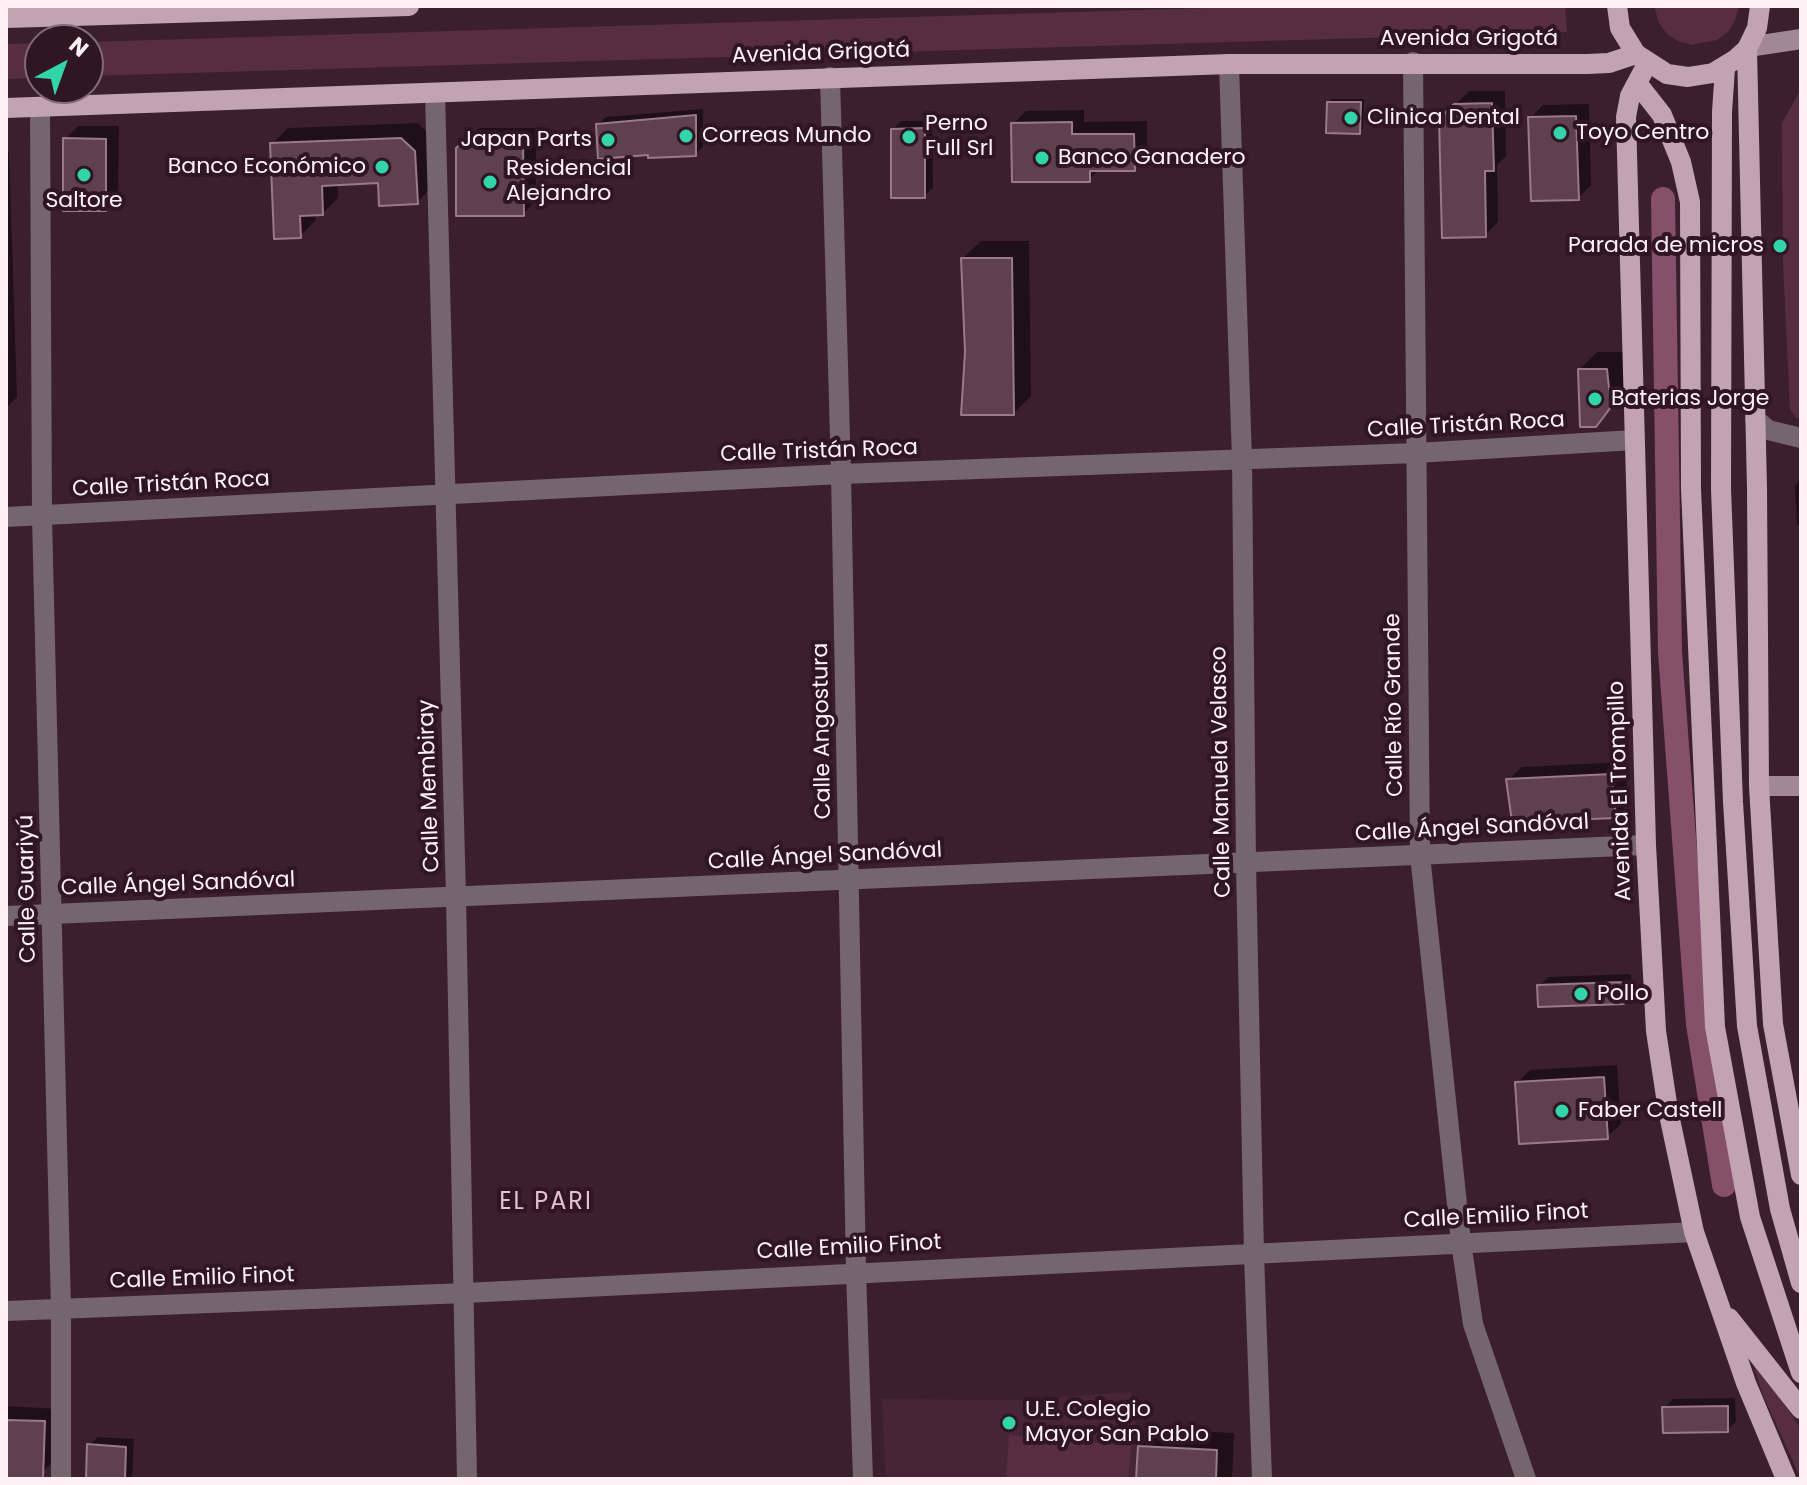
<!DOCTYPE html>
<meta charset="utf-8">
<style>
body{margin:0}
#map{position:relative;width:1807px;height:1485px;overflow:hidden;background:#3b1f2d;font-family:Poppins,sans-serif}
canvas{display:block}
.frame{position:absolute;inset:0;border:8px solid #fdf1f6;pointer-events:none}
.north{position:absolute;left:24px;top:24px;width:80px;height:80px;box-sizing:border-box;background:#301523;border:2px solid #826d77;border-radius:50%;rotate:41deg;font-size:22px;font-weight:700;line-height:32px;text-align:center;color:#fdf1f6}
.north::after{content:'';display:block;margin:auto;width:28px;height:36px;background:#32d4a9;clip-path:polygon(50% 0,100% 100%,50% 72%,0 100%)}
</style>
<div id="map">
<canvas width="1807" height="1485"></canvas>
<div class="frame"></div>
<div class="north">N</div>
</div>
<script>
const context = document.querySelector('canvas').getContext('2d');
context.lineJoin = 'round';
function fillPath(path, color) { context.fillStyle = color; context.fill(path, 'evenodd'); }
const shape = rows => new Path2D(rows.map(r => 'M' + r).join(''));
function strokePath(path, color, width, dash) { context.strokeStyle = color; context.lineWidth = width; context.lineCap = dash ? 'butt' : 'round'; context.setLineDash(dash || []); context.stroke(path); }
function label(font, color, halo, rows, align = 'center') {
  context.font = font + ' Poppins,sans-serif'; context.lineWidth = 8; context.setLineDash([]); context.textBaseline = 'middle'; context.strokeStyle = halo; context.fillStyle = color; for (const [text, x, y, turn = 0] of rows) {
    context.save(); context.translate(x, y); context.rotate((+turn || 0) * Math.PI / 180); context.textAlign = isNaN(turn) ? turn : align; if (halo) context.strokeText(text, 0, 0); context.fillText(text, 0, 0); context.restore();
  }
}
fillPath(shape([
 [1131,1392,1138,1446,1136,1479,886,1479,882,1399,1018,1400]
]), '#482536');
fillPath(shape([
 [1273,6,1565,6,1567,32,88,76,88,42],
 [1654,6,1738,6,1739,7,1735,21,1728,32,1717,40,1691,45,1678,41,1667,34,1659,23],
 [40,43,40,78,6,79,6,44],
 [1801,89,1801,418,1796,418,1790,409,1783,262,1782,142,1782,123],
 [1753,1364,1764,1373,1801,1429,1801,1479,1763,1395],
 [1009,1435,1131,1446,1128,1479,1006,1479]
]), '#572d42');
fillPath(shape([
 [1469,91,1505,91,1506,156,1497,165,1498,222,1485,235,1455,105],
 [1332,99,1364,99,1363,128,1360,132,1328,102],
 [1589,104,1591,185,1578,198,1530,118,1543,105],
 [703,109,703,147,695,154,598,124,606,117],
 [1084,110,1084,122,1147,121,1147,156,1134,169,1099,169,1089,180,1013,124,1026,111],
 [901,121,932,121,933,188,924,196,893,129],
 [418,123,430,135,433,186,417,202,380,181,338,183,338,198,323,213,315,214,316,220,300,236,272,144,288,128],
 [78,126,119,126,118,196,105,209,65,139],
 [479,128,536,128,536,201,523,214,458,149],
 [6,152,9,152,17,397,6,408],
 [981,241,1029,241,1031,396,1014,413,967,352,963,258],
 [1597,352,1624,352,1628,387,1595,425,1580,369],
 [1801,476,1801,525,1797,525,1795,487],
 [1624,762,1629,803,1616,816,1508,780,1522,767],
 [1631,974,1632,994,1623,1002,1539,986,1548,977],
 [1617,1065,1621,1124,1607,1137,1517,1083,1530,1070],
 [1735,1398,1736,1422,1727,1430,1664,1408,1673,1399],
 [6,1406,58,1409,56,1459,35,1479,6,1479],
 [1157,1429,1234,1433,1232,1479,1138,1479,1140,1447],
 [98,1437,134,1439,132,1479,88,1479,89,1445]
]), '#0007');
strokePath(shape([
 [1663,199,1670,652,1698,1024,1724,1185]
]), '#864f6a', 24);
const building = shape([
 [1327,102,1361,102,1360,134,1326,133,1327,102],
 [1492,103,1494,171,1485,171,1486,237,1442,238,1439,119,1454,104,1492,103],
 [696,115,696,156,648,158,648,155,598,159,596,124,696,115],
 [1576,116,1579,200,1531,201,1528,117,1576,116],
 [1072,122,1072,134,1134,134,1135,171,1090,171,1090,182,1012,182,1011,123,1072,122],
 [925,128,925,198,891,198,891,129,925,128],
 [63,138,106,139,106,211,63,211,63,138],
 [401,138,415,151,418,204,379,206,378,183,322,186,323,215,300,216,301,238,274,239,270,143,401,138],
 [523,140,524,216,456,216,456,148,464,141,523,140],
 [961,258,1012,258,1014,415,961,415,965,352,961,258],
 [1578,369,1607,369,1611,407,1596,427,1580,427,1578,369],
 [1612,774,1616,818,1512,822,1506,779,1612,774],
 [1623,982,1624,1004,1538,1007,1537,985,1623,982],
 [1604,1077,1608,1139,1519,1144,1515,1082,1604,1077],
 [1728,1406,1728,1432,1663,1433,1662,1407,1728,1406],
 [6,1420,45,1421,43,1479,6,1479,6,1420],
 [87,1444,126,1447,125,1479,86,1479,87,1444],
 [1138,1446,1217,1450,1216,1479,1136,1479,1138,1446]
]);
fillPath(building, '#5e404e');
strokePath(building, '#9b7989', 2);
strokePath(shape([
 [1413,62,1420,855,1461,1242,1473,1324,1526,1479],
 [1229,64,1242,460,1246,863,1254,1255,1262,1479],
 [830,77,841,474,856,1271,863,1479],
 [435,93,456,897,467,1479],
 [40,107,42,516,61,1308,61,1479],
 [1755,419,1768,430,1801,438],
 [6,517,841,474,1416,453,1634,440],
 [6,916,1646,845],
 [6,1311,465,1293,1694,1232]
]), '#75666d', 20);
strokePath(shape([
 [1748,47,1801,39],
 [1759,786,1801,786]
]), '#a18893', 20);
strokePath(shape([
 [1617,6,1620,28,1636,54,1667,74,1688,77,1713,73,1736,59,1747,49,1757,28,1760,6],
 [6,18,409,6],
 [1747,49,1757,488,1759,786,1773,1024,1801,1175],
 [1647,64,1630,96,1626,117,1646,845,1656,1031,1668,1110,1694,1232,1746,1383,1786,1479],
 [1725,68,1722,112,1721,489,1733,802,1747,1026,1780,1209,1801,1283],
 [1637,83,1662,115,1681,162,1690,202,1691,489,1715,1027,1750,1217,1801,1373],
 [6,108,1229,64,1587,64,1609,63,1636,54],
 [1729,1318,1801,1409]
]), '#c2a3b1', 20);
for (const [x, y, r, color] of [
 [1351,118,8,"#32d4a9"],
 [1560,133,8,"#32d4a9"],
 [686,136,8,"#32d4a9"],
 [909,137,8,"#32d4a9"],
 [608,140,8,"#32d4a9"],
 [1042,158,8,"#32d4a9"],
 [382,167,8,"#32d4a9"],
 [84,175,8,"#32d4a9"],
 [490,182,8,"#32d4a9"],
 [1780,246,8,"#32d4a9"],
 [1595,399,8,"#32d4a9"],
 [1581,994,8,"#32d4a9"],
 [1562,1111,8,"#32d4a9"],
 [1009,1423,8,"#32d4a9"]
]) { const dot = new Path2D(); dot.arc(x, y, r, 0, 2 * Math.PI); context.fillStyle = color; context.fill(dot); strokePath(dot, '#301523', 3); }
label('22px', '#fdf1f6', '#301523', [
 ["Avenida Grigotá",1469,39],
 ["Avenida Grigotá",821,54,-2],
 ["Calle Tristán Roca",1466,426,-3],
 ["Calle Tristán Roca",819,452,-2],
 ["Calle Tristán Roca",171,485,-3],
 ["Calle Río Grande",1395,705,-91],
 ["Calle Angostura",823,731,-91],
 ["Calle Manuela Velasco",1222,772,-91],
 ["Calle Membiray",430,786,-92],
 ["Avenida El Trompillo",1621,791,-92],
 ["Calle Ángel Sandóval",1472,829,-3],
 ["Calle Ángel Sandóval",825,857,-3],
 ["Calle Ángel Sandóval",178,885,-2],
 ["Calle Guariyú",28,889,-91],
 ["Calle Emilio Finot",1496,1217,-3],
 ["Calle Emilio Finot",849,1248,-3],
 ["Calle Emilio Finot",202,1279,-2]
]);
label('22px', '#fdf1f6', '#301523', [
 ["Clinica Dental",1367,118],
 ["Perno",925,124],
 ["Full Srl",925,149],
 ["Toyo Centro",1576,133],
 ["Correas Mundo",702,136],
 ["Japan Parts",592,140,"right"],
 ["Banco Ganadero",1058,158],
 ["Banco Económico",366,167,"right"],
 ["Residencial",506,169],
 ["Alejandro",506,194],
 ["Saltore",84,201,"center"],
 ["Parada de micros",1764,246,"right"],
 ["Baterias Jorge",1611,399],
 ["Pollo",1597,994],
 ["Faber Castell",1578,1111],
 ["U.E. Colegio",1025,1410],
 ["Mayor San Pablo",1025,1435]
], 'left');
context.letterSpacing = '2px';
label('24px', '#e5c0d0', '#301523', [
 ["EL PARI",546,1203]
]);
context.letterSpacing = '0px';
</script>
